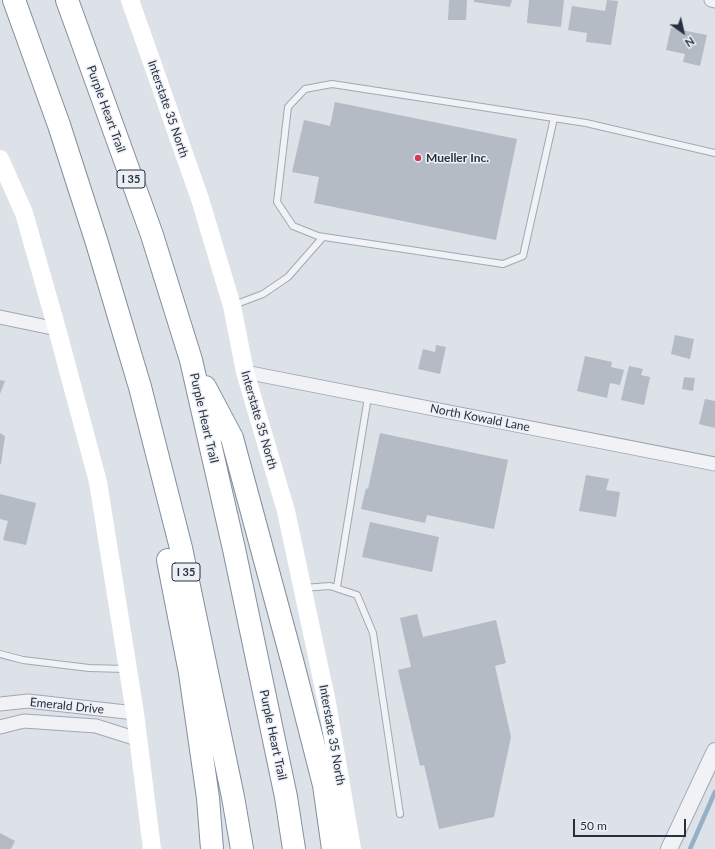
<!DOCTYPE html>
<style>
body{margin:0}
#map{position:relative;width:715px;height:849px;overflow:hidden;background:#dde1e8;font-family:Lato,sans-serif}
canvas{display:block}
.north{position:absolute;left:663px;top:12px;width:40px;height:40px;-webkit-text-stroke:3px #ecf0f5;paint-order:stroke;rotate:146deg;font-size:11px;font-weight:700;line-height:16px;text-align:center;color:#26303f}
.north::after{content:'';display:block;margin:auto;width:14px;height:18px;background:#26303f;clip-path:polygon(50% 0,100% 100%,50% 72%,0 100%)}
.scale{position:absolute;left:573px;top:819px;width:113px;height:18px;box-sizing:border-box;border:2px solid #26303f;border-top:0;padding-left:5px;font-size:12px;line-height:14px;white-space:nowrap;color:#26303f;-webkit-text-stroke:3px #ecf0f5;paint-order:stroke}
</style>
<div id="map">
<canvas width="715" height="849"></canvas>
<div class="north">N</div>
<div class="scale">50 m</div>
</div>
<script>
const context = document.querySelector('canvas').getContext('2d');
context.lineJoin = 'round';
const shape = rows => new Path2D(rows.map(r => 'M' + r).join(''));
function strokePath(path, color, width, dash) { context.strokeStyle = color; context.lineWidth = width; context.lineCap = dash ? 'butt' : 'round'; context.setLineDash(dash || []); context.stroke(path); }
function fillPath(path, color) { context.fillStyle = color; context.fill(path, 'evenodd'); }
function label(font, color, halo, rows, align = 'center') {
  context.font = font + ' Lato,sans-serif'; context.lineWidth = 3; context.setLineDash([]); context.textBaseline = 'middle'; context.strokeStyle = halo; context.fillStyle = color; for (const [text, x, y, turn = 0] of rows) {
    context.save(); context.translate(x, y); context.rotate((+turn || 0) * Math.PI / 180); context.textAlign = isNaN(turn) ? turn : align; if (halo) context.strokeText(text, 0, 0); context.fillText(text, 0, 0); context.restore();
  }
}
strokePath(shape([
 [690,849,715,792]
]), '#95b1ca', 4.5);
fillPath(shape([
 [449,0,467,0,466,20,448,20],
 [474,0,512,0,510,7,474,2],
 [529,0,564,0,561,27,527,23],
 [607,0,618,1,611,45,586,42,587,33,568,30,572,6,605,11],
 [671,28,707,35,700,66,683,62,685,54,666,50],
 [335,102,517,139,496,240,314,203,319,177,292,172,304,120,330,126],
 [675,335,694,339,690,359,671,354],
 [436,345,446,347,440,374,418,369,423,349,435,352],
 [585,356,612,362,611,367,624,370,620,385,610,383,607,398,577,391],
 [629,366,643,369,641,375,650,377,644,405,621,400],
 [684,377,695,378,693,391,682,389],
 [0,380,5,381,0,394],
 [705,399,715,401,715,428,699,424],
 [0,433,5,436,1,464,0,464],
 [380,433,508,460,494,529,427,515,425,523,361,509,366,488,368,489],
 [586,475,609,479,606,490,620,492,616,517,579,511],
 [0,494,36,503,26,545,3,540,8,521,0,519],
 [370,522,439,537,432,572,362,557],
 [417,614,423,637,496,620,506,663,495,666,511,737,494,817,439,829,424,765,420,766,398,670,411,667,400,618],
 [0,833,15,841,11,849,0,849]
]), '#b4bbc5');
const service = shape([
 [554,118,523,256,503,264,318,236,293,226,277,202,288,107,305,89,332,84,586,123,715,153],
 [234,305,263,294,288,277,323,237],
 [337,587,368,397],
 [303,588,330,586,357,595,373,633,400,814],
 [0,654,23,660,89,668,126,669]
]);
const minor = shape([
 [711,0,715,1],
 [0,317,57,329],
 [245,372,715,464],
 [0,704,28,701,135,713],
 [0,727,24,721,96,726,137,739]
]);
const tertiary = shape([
 [669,849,715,751]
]);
const motorway = shape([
 [14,0,59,125,97,243,140,387,181,548,233,797,242,849],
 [67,0,152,235,191,360,234,549,286,797,294,849],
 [205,387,232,438,293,664,324,785,333,849],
 [168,560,190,673,208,798,212,849]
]);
strokePath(service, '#a2a8b2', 8);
strokePath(minor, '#a2a8b2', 15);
strokePath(tertiary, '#a2a8b2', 18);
strokePath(motorway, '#838f9f', 24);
strokePath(service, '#f0f2f6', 6);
strokePath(minor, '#f0f2f6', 13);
strokePath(tertiary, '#f0f2f6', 16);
strokePath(shape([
 [130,0,200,199,232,306,245,372,286,511,327,703,352,849],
 [0,159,24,213,57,329,98,482,135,713,152,849]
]), '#fff', 18);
strokePath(motorway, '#fff', 22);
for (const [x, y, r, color] of [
 [418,158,4,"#d53956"]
]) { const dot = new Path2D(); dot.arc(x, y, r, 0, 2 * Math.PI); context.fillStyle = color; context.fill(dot); strokePath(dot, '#ecf0f5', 1.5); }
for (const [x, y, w] of [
 [131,179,28],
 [186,572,28]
]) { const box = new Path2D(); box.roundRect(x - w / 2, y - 9, w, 18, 3); context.fillStyle = '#ecf0f5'; context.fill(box); strokePath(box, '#26303f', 1); }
label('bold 11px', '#26303f', null, [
 ["I 35",131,179],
 ["I 35",186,572]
]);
label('12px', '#26303f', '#ecf0f5', [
 ["Purple Heart Trail",106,109,70],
 ["Interstate 35 North",168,109,71],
 ["Purple Heart Trail",204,418,77],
 ["North Kowald Lane",480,418,11],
 ["Interstate 35 North",259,420,74],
 ["Emerald Drive",67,706,6],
 ["Purple Heart Trail",273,735,78],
 ["Interstate 35 North",332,735,80]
]);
label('bold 12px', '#26303f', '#ecf0f5', [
 ["Mueller Inc.",426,158]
], 'left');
</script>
